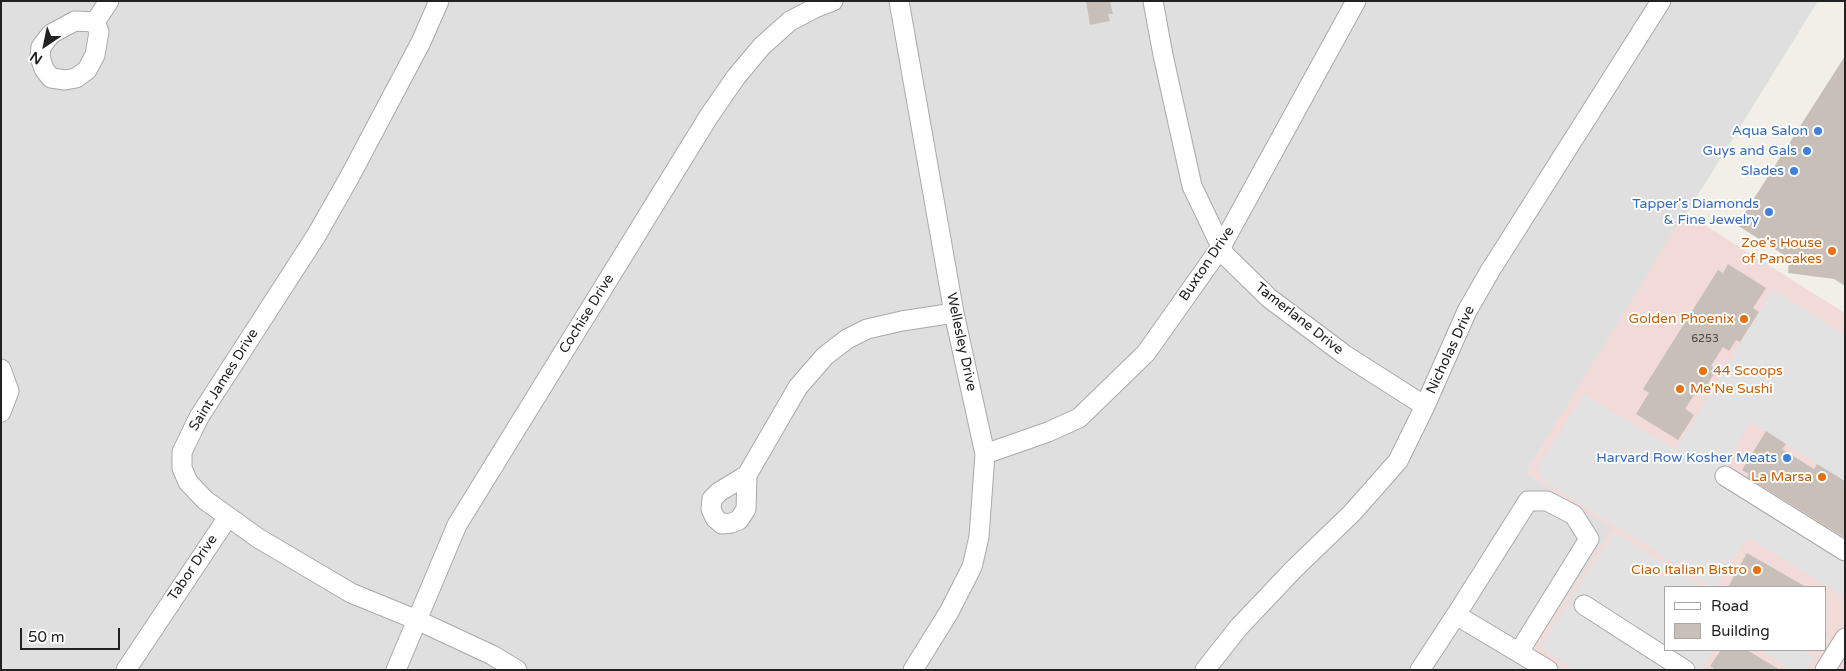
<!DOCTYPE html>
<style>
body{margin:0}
#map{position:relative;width:1846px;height:671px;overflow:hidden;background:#f2efe9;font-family:"Varela Round",sans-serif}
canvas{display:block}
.frame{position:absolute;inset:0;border:2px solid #222;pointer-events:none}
.legend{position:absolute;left:1664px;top:586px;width:162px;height:65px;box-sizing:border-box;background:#fff;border:1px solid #a7a7a7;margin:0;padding:6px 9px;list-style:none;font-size:15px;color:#222}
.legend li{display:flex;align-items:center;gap:10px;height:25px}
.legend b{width:25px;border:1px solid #a7a7a7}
.north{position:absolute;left:20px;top:20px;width:50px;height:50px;-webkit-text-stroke:4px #fff;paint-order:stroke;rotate:214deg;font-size:14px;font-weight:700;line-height:20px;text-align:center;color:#222}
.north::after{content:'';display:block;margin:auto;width:18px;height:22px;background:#222;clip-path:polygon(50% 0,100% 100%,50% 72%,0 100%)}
.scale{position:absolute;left:20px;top:628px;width:100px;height:22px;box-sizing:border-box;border:2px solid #222;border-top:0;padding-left:6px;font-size:15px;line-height:18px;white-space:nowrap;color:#222;-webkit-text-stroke:4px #fff;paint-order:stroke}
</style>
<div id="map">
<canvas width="1846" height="671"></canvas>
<div class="frame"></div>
<ul class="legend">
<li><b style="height:6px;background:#fff"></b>Road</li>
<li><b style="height:14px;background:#c7bfb8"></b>Building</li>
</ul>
<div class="north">N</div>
<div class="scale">50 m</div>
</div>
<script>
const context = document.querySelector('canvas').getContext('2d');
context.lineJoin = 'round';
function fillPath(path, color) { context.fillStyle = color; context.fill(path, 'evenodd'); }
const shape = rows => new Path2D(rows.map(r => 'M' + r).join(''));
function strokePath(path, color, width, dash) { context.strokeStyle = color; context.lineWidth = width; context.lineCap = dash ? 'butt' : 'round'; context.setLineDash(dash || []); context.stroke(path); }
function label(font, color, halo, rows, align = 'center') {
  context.font = font + ' "Varela Round",sans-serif'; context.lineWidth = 4; context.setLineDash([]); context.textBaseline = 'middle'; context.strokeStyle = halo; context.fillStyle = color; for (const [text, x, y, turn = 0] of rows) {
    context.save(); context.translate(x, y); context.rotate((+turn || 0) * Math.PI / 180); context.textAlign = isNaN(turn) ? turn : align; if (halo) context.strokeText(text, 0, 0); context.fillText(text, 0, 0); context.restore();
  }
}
fillPath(shape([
 [1,1,1818,1,1526,473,1613,528,1533,649,1565,670,1,670]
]), '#e0dfdf');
fillPath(shape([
 [1685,213,1845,313,1845,670,1565,670,1533,650,1612,528,1526,473],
 [1665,587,1825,587,1825,650,1665,650]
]), '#f2dad9');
fillPath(shape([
 [1773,289,1845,335,1845,482,1751,422,1717,476,1845,557,1845,598,1748,537,1716,587,1711,587,1544,481,1537,468,1584,394,1676,450],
 [1614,532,1702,587,1665,587,1665,650,1714,650,1702,670,1574,670,1540,647],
 [1761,650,1802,650,1815,658,1807,670,1791,670]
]), '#e2e2e2');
fillPath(shape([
 [1086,1,1110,1,1113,14,1108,14,1110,21,1090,25],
 [1845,56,1845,286,1834,279,1788,273,1789,258,1737,225],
 [1728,264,1766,288,1753,308,1759,312,1740,342,1736,340,1729,351,1723,347,1711,366,1716,370,1703,392,1698,389,1685,409,1694,415,1678,440,1636,414,1649,393,1643,389,1718,270,1723,273],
 [1766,431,1786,444,1782,449,1814,469,1817,464,1845,481,1845,538,1747,477,1749,474,1742,470],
 [1747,553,1806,587,1728,587],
 [1721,650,1747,650,1780,670,1716,670,1710,666]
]), '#c7bfb8');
const minor = shape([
 [439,1,421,42,349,178,316,236,199,417,182,452,182,468,188,482,205,500,258,538,351,593,417,620,492,655,517,670],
 [899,1,954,313,985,454,979,537,972,567,949,612,913,670],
 [1153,1,1163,55,1192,186,1225,255,1269,298,1345,355,1425,406],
 [75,21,95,22,99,32,95,55,87,70,76,78,65,80,51,78,44,69,40,57,41,47,51,34,75,21],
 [95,22,109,1],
 [1,369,9,391,1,412],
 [985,454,1048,432,1079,418,1146,353,1221,247,1356,1],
 [747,475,746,509,739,520,731,523,722,524,715,518,711,509,712,499,719,492,747,475,798,387,825,356,847,339,867,329,902,321,954,313],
 [1725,476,1845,551],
 [1584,605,1685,670],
 [1456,615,1528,501,1547,501,1574,515,1589,539,1519,652],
 [126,670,228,517],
 [396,670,457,525,709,116,736,77,762,46,790,21,815,8,833,1],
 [1205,670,1239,627,1294,569,1352,513,1398,461,1425,406,1467,311,1490,271,1661,1],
 [1420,670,1456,615,1548,670],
 [1825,670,1845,638]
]);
strokePath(minor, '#a9a9a9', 21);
strokePath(minor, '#fff', 19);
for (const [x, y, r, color] of [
 [1818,131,5,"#3f7fe0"],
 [1807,151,5,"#3f7fe0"],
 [1794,171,5,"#3f7fe0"],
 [1769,212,5,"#3f7fe0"],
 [1832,251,5,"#e8710a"],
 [1744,319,5,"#e8710a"],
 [1703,371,5,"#e8710a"],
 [1680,389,5,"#e8710a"],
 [1787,458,5,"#3f7fe0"],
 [1822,477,5,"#e8710a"],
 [1757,570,5,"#e8710a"]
]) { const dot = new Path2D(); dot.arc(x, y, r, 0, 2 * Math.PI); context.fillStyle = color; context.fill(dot); strokePath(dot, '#fff', 2); }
label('11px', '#4b4948', null, [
 ["6253",1705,339]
]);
label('14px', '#366cbe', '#fff', [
 ["Aqua Salon",1808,131],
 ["Guys and Gals",1797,151],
 ["Slades",1784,171],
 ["Tapper's Diamonds",1759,204],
 ["& Fine Jewelry",1759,220],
 ["Harvard Row Kosher Meats",1777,458]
], 'right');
label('14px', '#c56008', '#fff', [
 ["Zoe's House",1822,243],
 ["of Pancakes",1822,259],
 ["Golden Phoenix",1734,319],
 ["44 Scoops",1713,371,"left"],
 ["Me'Ne Sushi",1690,389,"left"],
 ["La Marsa",1812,477],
 ["Ciao Italian Bistro",1747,570]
], 'right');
label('14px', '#222', '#fff', [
 ["Buxton Drive",1207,264,-56],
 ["Cochise Drive",587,314,-58],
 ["Tamerlane Drive",1299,319,38],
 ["Wellesley Drive",961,342,78],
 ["Nicholas Drive",1451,350,-65],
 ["Saint James Drive",224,380,-58],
 ["Tabor Drive",193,568,-56]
]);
</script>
